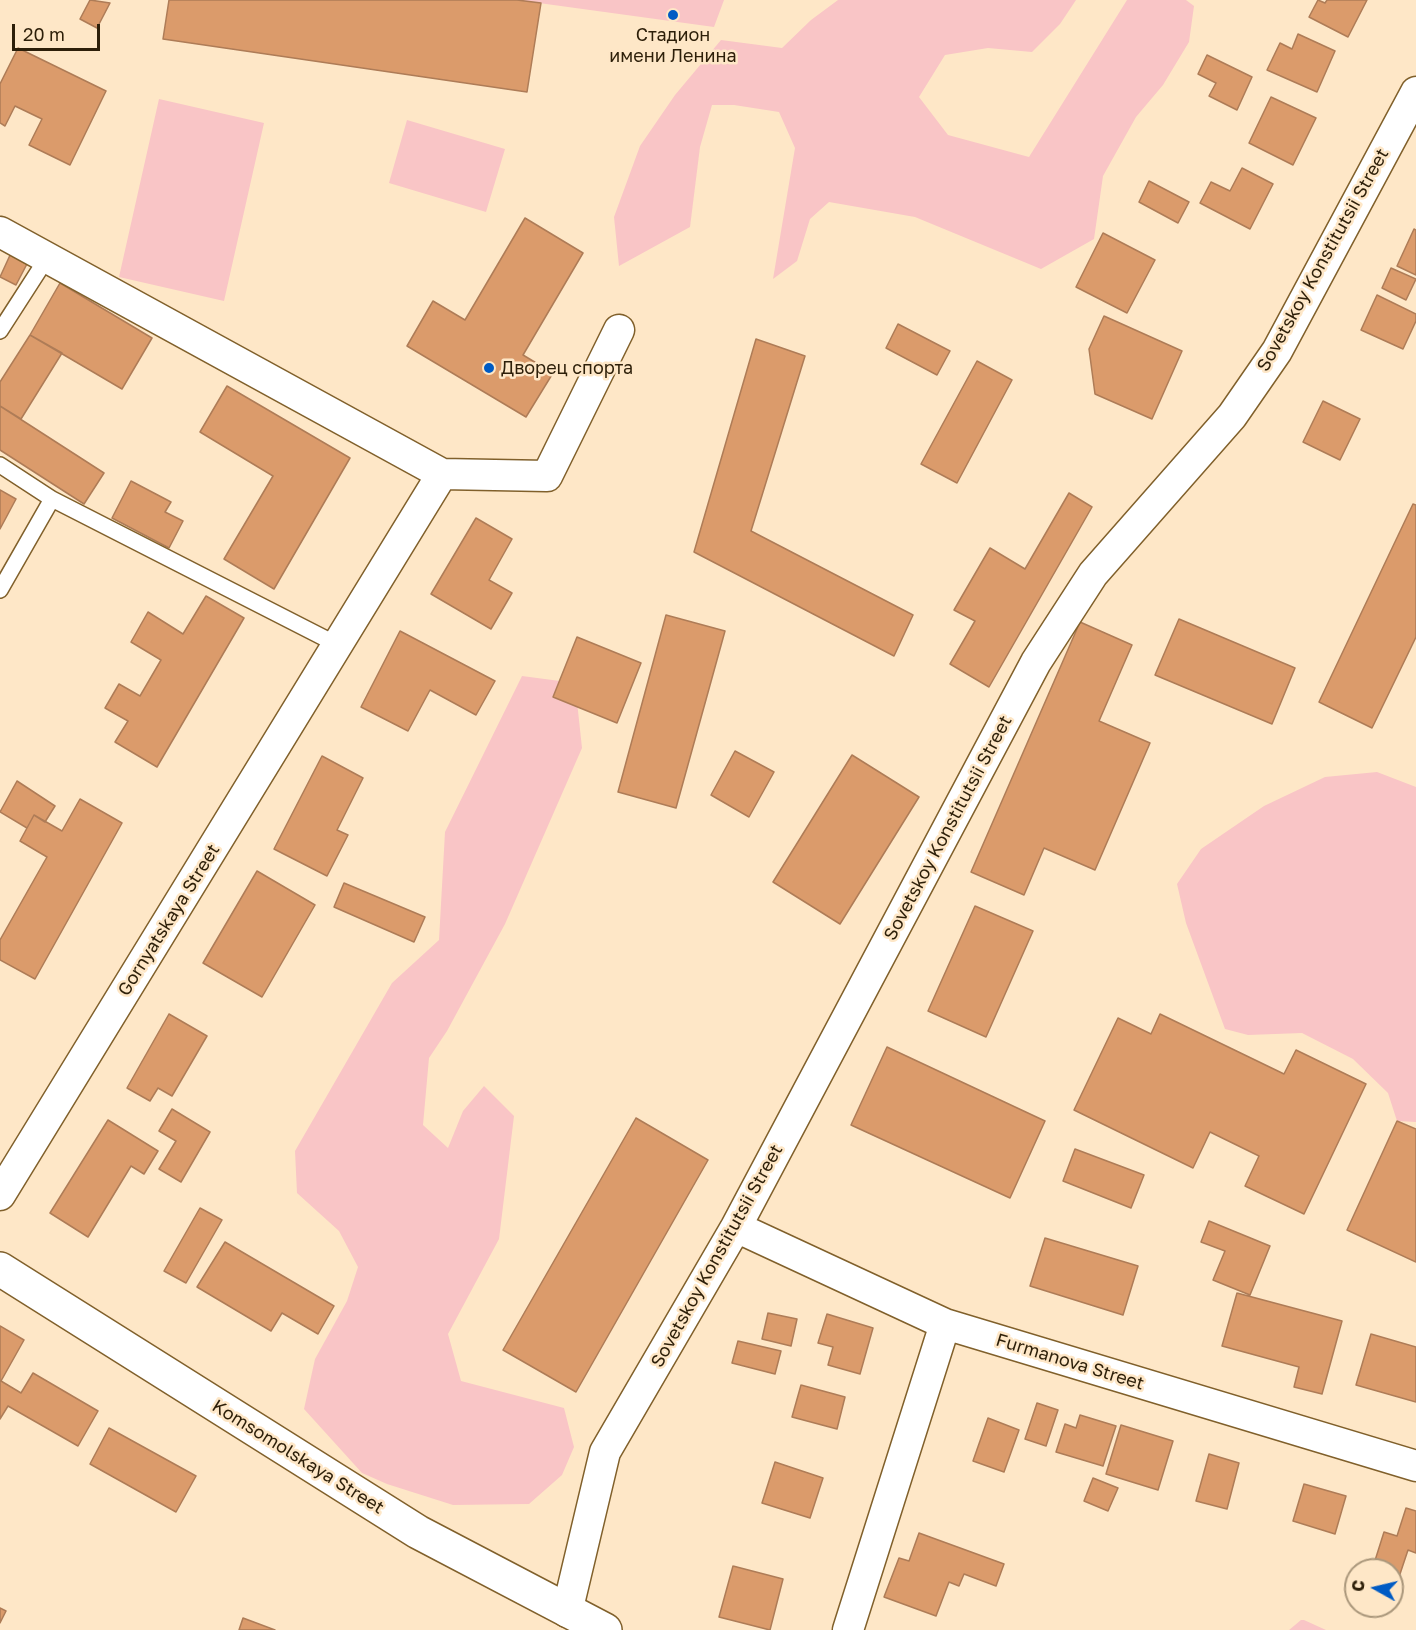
<!DOCTYPE html>
<meta charset="utf-8">
<style>
body{margin:0}
#map{position:relative;width:1416px;height:1630px;overflow:hidden;background:#fee7c7;font-family:"Golos Text",sans-serif}
canvas{display:block}
.north{position:absolute;left:1344px;top:1558px;width:60px;height:60px;box-sizing:border-box;background:#fee7c7;border:2px solid #aa977b;border-radius:50%;rotate:278deg;font-size:16px;font-weight:700;line-height:24px;text-align:center;color:#2d1f09}
.north::after{content:'';display:block;margin:auto;width:21px;height:27px;background:#005bc4;clip-path:polygon(50% 0,100% 100%,50% 72%,0 100%)}
.scale{position:absolute;left:12px;top:24px;width:88px;height:27px;box-sizing:border-box;border:3px solid #2d1f09;border-top:0;padding-left:8px;font-size:18px;line-height:21px;white-space:nowrap;color:#2d1f09;-webkit-text-stroke:4px #fee7c7;paint-order:stroke}
</style>
<div id="map">
<canvas width="1416" height="1630"></canvas>
<div class="north">С</div>
<div class="scale">20 m</div>
</div>
<script>
const context = document.querySelector('canvas').getContext('2d');
context.lineJoin = 'round';
function fillPath(path, color) { context.fillStyle = color; context.fill(path, 'evenodd'); }
const shape = rows => new Path2D(rows.map(r => 'M' + r).join(''));
function strokePath(path, color, width, dash) { context.strokeStyle = color; context.lineWidth = width; context.lineCap = dash ? 'butt' : 'round'; context.setLineDash(dash || []); context.stroke(path); }
function label(font, color, halo, rows, align = 'center') {
  context.font = font + ' "Golos Text",sans-serif'; context.lineWidth = 5; context.setLineDash([]); context.textBaseline = 'middle'; context.strokeStyle = halo; context.fillStyle = color; for (const [text, x, y, turn = 0] of rows) {
    context.save(); context.translate(x, y); context.rotate((+turn || 0) * Math.PI / 180); context.textAlign = isNaN(turn) ? turn : align; if (halo) context.strokeText(text, 0, 0); context.fillText(text, 0, 0); context.restore();
  }
}
fillPath(shape([
 [517,0,724,0,714,27],
 [838,0,1076,0,1060,24,1032,52,988,48,945,55,919,97,948,135,1029,157,1127,0,1186,0,1194,6,1189,42,1163,85,1136,117,1103,176,1094,239,1041,269,915,217,829,202,810,219,797,261,773,279,795,148,779,112,734,105,712,105,700,147,690,227,619,266,614,217,640,146,675,95,721,40,782,48,811,20],
 [159,99,264,123,224,301,119,277],
 [407,120,505,149,486,212,389,183],
 [522,676,575,683,582,748,505,924,447,1031,429,1058,423,1125,448,1148,463,1111,484,1086,514,1116,499,1239,448,1334,461,1381,564,1408,574,1447,562,1475,529,1504,453,1505,387,1484,362,1473,304,1409,315,1359,347,1301,358,1267,339,1231,297,1193,295,1151,392,983,439,940,445,832],
 [1377,772,1416,787,1416,1122,1397,1121,1388,1093,1353,1059,1302,1033,1248,1035,1225,1029,1186,923,1177,884,1201,849,1264,806,1325,777],
 [1301,1620,1304,1620,1326,1630,1289,1630]
]), '#f9c5c6');
const building = shape([
 [90,0,110,3,97,28,80,19,90,0],
 [169,0,517,0,541,3,527,92,163,39,169,0],
 [1318,0,1325,3,1327,0,1367,0,1348,37,1309,17,1318,0],
 [1298,34,1335,51,1317,92,1267,70,1280,43,1292,49,1298,34],
 [18,48,106,91,70,165,29,145,42,119,15,106,5,126,0,123,0,84,18,48],
 [1207,55,1252,77,1237,110,1209,96,1216,83,1198,74,1207,55],
 [1271,97,1316,118,1293,165,1249,143,1271,97],
 [1242,168,1273,184,1250,229,1200,203,1211,182,1230,191,1242,168],
 [1149,181,1189,202,1178,223,1139,202,1149,181],
 [525,218,583,253,523,355,553,373,526,417,407,346,433,301,465,320,525,218],
 [1414,229,1416,230,1416,275,1397,266,1414,229],
 [1103,233,1155,260,1127,313,1076,287,1103,233],
 [11,253,28,262,16,285,0,277,11,253],
 [1391,268,1416,279,1406,300,1382,288,1391,268],
 [60,283,152,338,122,389,30,335,60,283],
 [1377,295,1416,314,1416,321,1403,349,1361,330,1377,295],
 [1104,316,1182,351,1152,419,1095,394,1089,349,1104,316],
 [898,324,950,351,937,375,886,348,898,324],
 [30,335,62,353,21,419,0,406,0,382,30,335],
 [756,339,805,356,751,531,913,615,894,656,694,552,756,339],
 [977,361,1012,380,957,483,921,464,977,361],
 [227,386,350,458,274,589,224,559,273,476,200,432,227,386],
 [1323,401,1360,419,1340,460,1303,442,1323,401],
 [0,406,104,473,84,504,0,450,0,406],
 [131,481,171,502,165,512,183,521,169,548,112,518,131,481],
 [0,490,16,499,0,529,0,490],
 [1069,493,1092,507,989,687,950,664,975,621,954,610,990,548,1025,569,1069,493],
 [1413,504,1416,505,1416,637,1372,728,1319,702,1413,504],
 [476,518,512,539,489,580,512,593,491,629,431,594,476,518],
 [206,596,244,618,157,767,115,742,128,721,105,708,119,684,140,696,161,660,131,642,148,612,183,634,206,596],
 [666,615,725,631,676,808,618,792,666,615],
 [1179,619,1295,668,1272,724,1155,675,1179,619],
 [1080,622,1132,645,1099,721,1150,743,1095,870,1044,848,1024,895,971,872,1080,622],
 [400,631,495,681,476,715,430,690,408,731,361,707,400,631],
 [577,637,641,663,617,723,553,697,577,637],
 [735,751,774,772,749,817,711,795,735,751],
 [852,755,919,797,840,924,773,882,852,755],
 [322,756,363,778,337,830,348,835,327,876,274,849,322,756],
 [17,781,55,806,45,822,34,815,27,828,0,812,17,781],
 [80,799,122,823,35,979,0,960,0,940,47,857,20,841,34,815,62,831,80,799],
 [257,871,315,905,262,997,203,963,257,871],
 [344,883,425,917,414,942,334,907,344,883],
 [975,906,1033,931,986,1037,928,1011,975,906],
 [169,1014,207,1036,172,1096,158,1088,150,1101,127,1088,169,1014],
 [1160,1014,1284,1074,1296,1050,1366,1084,1304,1214,1245,1186,1259,1156,1210,1132,1193,1168,1074,1110,1118,1018,1151,1034,1160,1014],
 [887,1047,1045,1121,1010,1198,851,1125,887,1047],
 [172,1109,210,1132,181,1182,159,1169,176,1141,159,1131,172,1109],
 [636,1118,708,1160,576,1392,503,1350,636,1118],
 [108,1120,158,1151,144,1174,131,1166,88,1237,50,1213,108,1120],
 [1397,1121,1416,1129,1416,1262,1347,1230,1397,1121],
 [1075,1149,1144,1175,1131,1208,1063,1181,1075,1149],
 [200,1208,222,1220,186,1283,164,1271,200,1208],
 [1209,1221,1270,1246,1250,1295,1213,1280,1225,1251,1201,1242,1209,1221],
 [1045,1238,1138,1266,1123,1315,1030,1286,1045,1238],
 [225,1242,334,1306,318,1334,282,1313,271,1331,197,1287,225,1242],
 [1237,1293,1342,1321,1322,1394,1294,1387,1299,1367,1222,1346,1237,1293],
 [768,1313,797,1319,791,1346,762,1339,768,1313],
 [827,1314,873,1328,860,1374,828,1365,833,1347,818,1343,827,1314],
 [0,1326,24,1340,1,1381,21,1393,33,1373,98,1411,78,1446,8,1406,0,1419,0,1326],
 [1371,1334,1416,1347,1416,1402,1356,1385,1371,1334],
 [738,1341,781,1351,775,1374,732,1363,738,1341],
 [801,1385,845,1397,837,1429,792,1417,801,1385],
 [1037,1403,1058,1410,1046,1446,1025,1439,1037,1403],
 [1080,1415,1116,1426,1103,1466,1056,1452,1065,1424,1076,1428,1080,1415],
 [988,1418,1019,1430,1004,1472,973,1461,988,1418],
 [1121,1425,1173,1441,1158,1490,1106,1474,1121,1425],
 [109,1428,196,1476,176,1512,90,1464,109,1428],
 [1209,1454,1239,1463,1227,1509,1196,1501,1209,1454],
 [775,1462,823,1478,810,1518,762,1503,775,1462],
 [1093,1478,1118,1488,1108,1511,1084,1501,1093,1478],
 [1304,1484,1346,1496,1335,1534,1293,1521,1304,1484],
 [1406,1508,1416,1511,1416,1553,1408,1550,1396,1586,1392,1585,1392,1570,1372,1570,1384,1532,1397,1536,1406,1508],
 [919,1533,1004,1564,996,1586,964,1574,959,1586,949,1582,936,1616,884,1597,899,1558,909,1561,919,1533],
 [733,1566,783,1579,770,1630,719,1617,733,1566],
 [0,1608,6,1611,0,1623,0,1608],
 [243,1618,275,1630,239,1630,243,1618]
]);
fillPath(building, '#db9b6b');
strokePath(building, '#ae7c57', 1.5);
const service = shape([
 [0,331,47,258],
 [0,465,52,499,338,645],
 [0,590,52,499]
]);
const minor = shape([
 [0,232,442,474,547,476,619,330],
 [0,1195,442,474],
 [736,1227,945,1324,1416,1466],
 [567,1612,605,1452,736,1227,1036,662,1093,574,1232,416,1277,351,1416,92],
 [848,1630,945,1324]
]);
const secondary = shape([
 [0,1269,418,1532,605,1630]
]);
strokePath(service, '#80602b', 18);
strokePath(minor, '#80602b', 33);
strokePath(secondary, '#80602b', 36);
strokePath(service, '#fff', 15);
strokePath(minor, '#fff', 30);
strokePath(secondary, '#fff', 33);
for (const [x, y, r, color] of [
 [673,15,6,"#005bc4"],
 [489,368,6,"#005bc4"]
]) { const dot = new Path2D(); dot.arc(x, y, r, 0, 2 * Math.PI); context.fillStyle = color; context.fill(dot); strokePath(dot, '#fee7c7', 2); }
label('18px', '#2d1f09', '#fee7c7', [
 ["Стадион",673,35],
 ["имени Ленина",673,56],
 ["Дворец спорта",501,368,"left"]
]);
label('18px', '#2d1f09', '#fee7c7', [
 ["Sovetskoy Konstitutsii Street",1323,260,-61],
 ["Sovetskoy Konstitutsii Street",948,828,-62],
 ["Gornyatskaya Street",169,920,-58],
 ["Sovetskoy Konstitutsii Street",717,1256,-61],
 ["Furmanova Street",1070,1362,17],
 ["Komsomolskaya Street",298,1457,32]
]);
</script>
